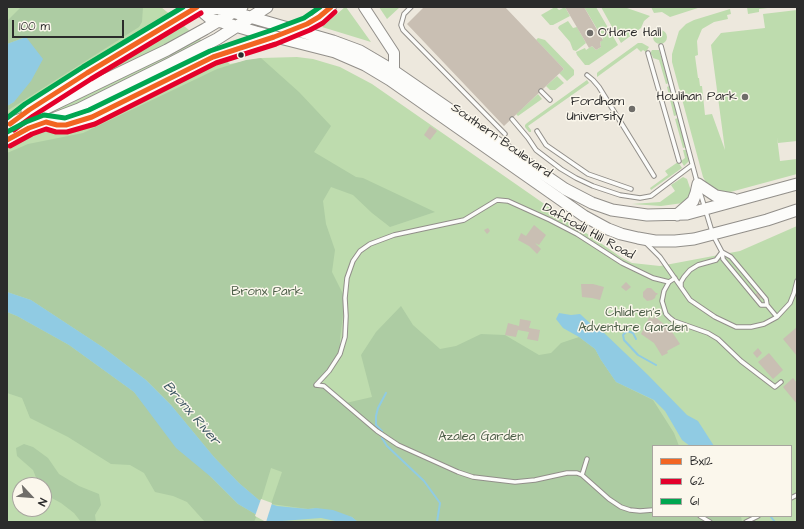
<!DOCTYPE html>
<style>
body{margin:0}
#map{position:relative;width:804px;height:529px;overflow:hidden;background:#ede8dd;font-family:"Architects Daughter",sans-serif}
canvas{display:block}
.frame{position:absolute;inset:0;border:8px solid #2b2b2b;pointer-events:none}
.legend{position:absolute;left:652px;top:445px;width:140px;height:72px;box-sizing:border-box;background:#fbf7ec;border:1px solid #a8a59f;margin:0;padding:5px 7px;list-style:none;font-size:12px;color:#2b2b2b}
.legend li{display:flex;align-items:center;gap:8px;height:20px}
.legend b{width:20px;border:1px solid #a8a59f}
.north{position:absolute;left:12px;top:477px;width:40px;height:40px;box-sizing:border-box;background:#fbf7ec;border:1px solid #a8a59f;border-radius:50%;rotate:116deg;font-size:11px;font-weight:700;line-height:16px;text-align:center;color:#2b2b2b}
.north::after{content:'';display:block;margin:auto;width:14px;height:18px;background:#6f6d69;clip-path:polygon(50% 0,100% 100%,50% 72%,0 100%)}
.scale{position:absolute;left:12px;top:20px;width:112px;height:18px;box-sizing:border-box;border:2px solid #2b2b2b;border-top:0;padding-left:5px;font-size:12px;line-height:14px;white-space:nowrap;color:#2b2b2b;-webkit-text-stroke:3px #fbf7ec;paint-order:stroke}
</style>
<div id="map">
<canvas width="804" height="529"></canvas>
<div class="frame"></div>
<ul class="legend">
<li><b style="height:5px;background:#f26522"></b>Bx12</li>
<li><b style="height:5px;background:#e4002b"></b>62</li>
<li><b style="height:5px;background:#00a651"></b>61</li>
</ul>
<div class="north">N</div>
<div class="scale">100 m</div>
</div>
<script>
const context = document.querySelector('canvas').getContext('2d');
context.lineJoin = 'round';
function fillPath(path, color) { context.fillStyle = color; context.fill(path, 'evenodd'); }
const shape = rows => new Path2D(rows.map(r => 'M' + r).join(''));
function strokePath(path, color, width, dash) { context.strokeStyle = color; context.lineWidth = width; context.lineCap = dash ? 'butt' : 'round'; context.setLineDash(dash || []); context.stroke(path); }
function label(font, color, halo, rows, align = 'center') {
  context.font = font + ' "Architects Daughter",sans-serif'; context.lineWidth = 3; context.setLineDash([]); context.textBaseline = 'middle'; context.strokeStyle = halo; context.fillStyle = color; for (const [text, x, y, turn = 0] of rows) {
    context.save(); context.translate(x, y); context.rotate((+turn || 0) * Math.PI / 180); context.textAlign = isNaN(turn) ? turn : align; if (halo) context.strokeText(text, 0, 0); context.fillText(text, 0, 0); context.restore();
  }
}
fillPath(shape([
 [7,7,161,7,230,64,261,58,297,57,313,59,340,67,372,84,622,258,632,263,660,266,740,251,797,226,797,522,7,522],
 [653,446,791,446,791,516,653,516],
 [20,485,44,485,44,509,20,509],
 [345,7,346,7,371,42,322,27],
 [379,7,400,7,387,19],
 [555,7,556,7,559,10,565,7,570,16,553,25,550,25,541,15],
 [584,7,596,7,618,45,589,65,585,65,577,55,576,52,585,48,586,50,592,46,596,50,601,47,600,42,603,39],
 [601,7,624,7,650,16,644,21,641,28,621,43],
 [651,7,701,7,670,17,662,12,654,13],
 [747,7,776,7,759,9,759,12,748,14],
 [730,9,731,14,727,15,728,19,714,22,702,29,697,41,698,55,695,56,698,78,699,78,700,86,702,86,705,115,712,114,725,150,711,45,721,33,765,28,763,14,797,10,797,141,778,143,777,137,780,161,797,159,797,174,723,194,707,184,703,177,672,62,672,54,679,31,686,24,694,20],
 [568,21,573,28,577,27,586,43,576,51,573,50,570,42,558,28,559,26],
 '653 37a7 7 0 1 1 14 0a7 7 0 1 1-14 0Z',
 [538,38,545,40,574,70,574,75,567,81,559,73,564,69,536,40],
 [638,43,642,43,649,47,646,52,643,50,641,52,637,48,597,77,597,73,598,72],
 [652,50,659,50,669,83,666,84,659,60,653,58,652,55,650,54],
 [557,76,564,83,555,90,550,90,546,86],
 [587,80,589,83,528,126,531,130,531,132,529,132,525,127,525,125,527,123],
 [669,86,677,115,674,116,667,87],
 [538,94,542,99,518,116,516,114],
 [678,118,686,147,683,148,675,119],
 [683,150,686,150,689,161,684,166,681,161,685,158],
 [678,162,682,168,651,190,650,188,668,175,665,171],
 [683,177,687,179,691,191,690,196,683,203,661,206,632,204,660,202,675,191,671,185]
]), '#bedcae');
fillPath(shape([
 [21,7,143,7,142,22,139,27,7,111,7,106,14,102,26,37,7,44,7,21],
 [261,58,299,92,331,126,314,152,356,177,363,178,435,212,390,227,372,213,353,195,331,187,323,201,326,224,335,250,332,272,345,298,340,340,340,354,329,371,317,384,324,386,346,403,372,397,361,355,376,332,401,306,413,325,440,349,456,346,481,334,505,335,539,355,551,353,561,343,579,337,595,349,601,360,616,382,653,400,674,433,679,446,653,446,653,516,741,516,742,522,358,522,352,517,316,508,308,509,271,504,282,472,271,468,261,501,259,500,239,483,214,457,171,405,146,380,104,348,31,300,7,292,7,153,28,144,83,133,217,69,246,60],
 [7,312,17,316,69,345,134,392,153,416,211,477,238,504,257,515,254,522,205,522,187,502,173,496,155,492,144,473,130,465,111,464,68,437,30,418,22,398,7,393],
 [24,444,33,447,48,458,59,474,79,486,99,494,101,505,95,515,96,522,81,522,74,513,61,503,46,495,44,493,44,485,39,485,33,470,17,456,16,448]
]), '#adcca3');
fillPath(shape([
 [26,37,43,59,31,81,14,102,7,106,7,44],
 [7,292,31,300,104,348,146,380,171,405,214,457,239,483,259,500,277,506,308,509,316,508,333,510,352,517,358,522,340,522,321,518,269,522,238,504,211,477,176,448,134,392,69,345,17,316,7,312],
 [559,313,571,315,580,314,591,324,600,329,648,375,687,415,698,421,714,446,690,446,682,440,665,411,654,400,616,382,601,360,595,349,579,337,563,328,556,319]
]), '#90cbe3');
fillPath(shape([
 [261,499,272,503,266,522,255,516]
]), '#ede8dd');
strokePath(shape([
 [636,339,633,333,627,331,623,335,624,340,638,355,656,365],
 [386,393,378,408,376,416,376,425,382,431,382,438,387,446,424,481,440,503,437,522],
 [771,517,775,522]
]), '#90cbe3', 2);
fillPath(shape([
 [424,7,505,7,564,69,504,126,407,24],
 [565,7,584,7,603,40,600,42,601,47,596,50,592,46,589,48],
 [430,126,437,131,430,140,424,135],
 [534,225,546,235,539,245,535,243,541,249,537,254,529,246,518,240,521,233,526,236],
 [488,228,490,231,487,234,484,230],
 [626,282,631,287,626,291,621,287],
 [581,284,593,284,604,287,600,300,592,298,582,297],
 [647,288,651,288,656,293,657,293,658,294,656,295,655,298,652,300,647,301,643,297,643,292],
 [758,292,762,297,759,299,755,295],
 [654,316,670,329,680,344,667,351,668,353,662,356,654,343,641,334,644,328,647,329,649,326,646,325,649,317,653,319],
 [520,319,531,321,529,328,540,330,538,341,527,339,529,332,518,330,516,337,505,335,508,323,519,326],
 [797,327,797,356,783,339],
 [758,348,762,353,757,358,753,353],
 [769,353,783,370,773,379,758,362],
 [793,378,797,383,797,404,783,387]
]), '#c9bfb3');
const lane = shape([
 [411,7,404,14,401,25,403,30,505,134],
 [661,46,697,182],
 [648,53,679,161],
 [587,75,593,80,599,87,654,176],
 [541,91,550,100],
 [512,119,528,138,536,150,561,169,576,178,593,186,620,195,640,198,651,196,692,165],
 [537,131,546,145,588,174,631,189],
 [700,192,713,235,722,252,723,259,761,305,767,305],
 [646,243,660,257,690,300,715,317,736,327,751,327,764,324,777,317,790,303,794,293,797,281],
 [722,252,731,257,766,299,767,305,777,317],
 [669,282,664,291,662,301,666,314,670,318,674,321,708,333,718,339,741,361,775,387,781,382],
 [681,287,681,282,684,277,690,270,698,265,716,260,722,252],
 [316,385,329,371,340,354,345,337,346,316,345,298,347,278,353,261,360,251,370,244,394,235,464,220,497,200,508,201,550,220,577,234,622,263,653,278,669,282,675,278],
 [316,385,324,386,377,431,398,445,458,472,473,477,515,482,535,480,567,473,577,473,582,475,609,499,621,507,630,510,640,511,653,510],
 [582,475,587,459],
 [791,498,797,495],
 [700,516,710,522],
 [746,522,758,516]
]);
const secondary = shape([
 [364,7,394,53,394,71],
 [288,31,315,20,331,7]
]);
const primary = shape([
 [197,7,211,19,256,32,335,52,365,65,390,80,584,216,608,229,621,234,638,238,655,241,675,241,694,239,767,220,797,210],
 [197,7,222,9,333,41,360,51,394,71,565,189,592,203,612,210,647,215,687,214,797,184],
 [27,111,87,73,197,7],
 [46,122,57,125,66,125,92,117,213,57,272,37],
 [7,126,16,121,32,115,167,50,205,29,242,7],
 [7,140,29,128,79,109,169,64,217,39,267,7],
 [698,184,716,196,733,199],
 [677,215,693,201,696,193,698,184]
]);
strokePath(lane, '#928f8a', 5.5);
strokePath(secondary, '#928f8a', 12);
strokePath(primary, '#928f8a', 13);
strokePath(lane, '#fcfcfa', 3.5);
strokePath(secondary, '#fcfcfa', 10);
strokePath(primary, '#fcfcfa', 11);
strokePath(shape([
 [10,124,29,110,87,73,197,7],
 [7,140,29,128,46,122,57,125,66,125,92,117,213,57,274,37,307,24,319,17,331,7]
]), '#f26522', 5);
strokePath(shape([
 [14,130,33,116,91,79,201,13],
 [10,146,32,134,46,129,56,132,67,132,95,124,216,63,276,44,310,30,323,23,335,12]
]), '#e4002b', 5);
strokePath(shape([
 [7,118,25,104,83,67,183,7],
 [7,132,26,122,44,115,65,118,89,110,210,51,272,30,304,18,320,7]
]), '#00a651', 5);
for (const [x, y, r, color] of [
 [590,33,4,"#6f6d69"],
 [241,55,3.5,"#2b2b2b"],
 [745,97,4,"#6f6d69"],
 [632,109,4,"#6f6d69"]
]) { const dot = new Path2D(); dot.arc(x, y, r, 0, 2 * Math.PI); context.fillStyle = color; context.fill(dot); strokePath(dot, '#fbf7ec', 1.5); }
label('13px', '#2b2b2b', '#fbf7ec', [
 ["O'Hare Hall",598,33,"left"],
 ["Houlihan Park",737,97],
 ["Fordham",624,102],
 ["University",624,117]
], 'right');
label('13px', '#2b2b2b', '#fbf7ec', [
 ["Southern Boulevard",501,141,35],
 ["Daffodil Hill Road",588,232,29]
]);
label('13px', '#4b5d47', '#fbf7ec', [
 ["Bronx Park",267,292],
 ["Chlidren's",633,313],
 ["Adventure Garden",633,328],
 ["Azalea Garden",481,437]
]);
label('italic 14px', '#3d5763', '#fbf7ec', [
 ["Bronx River",191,414,49]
]);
</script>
